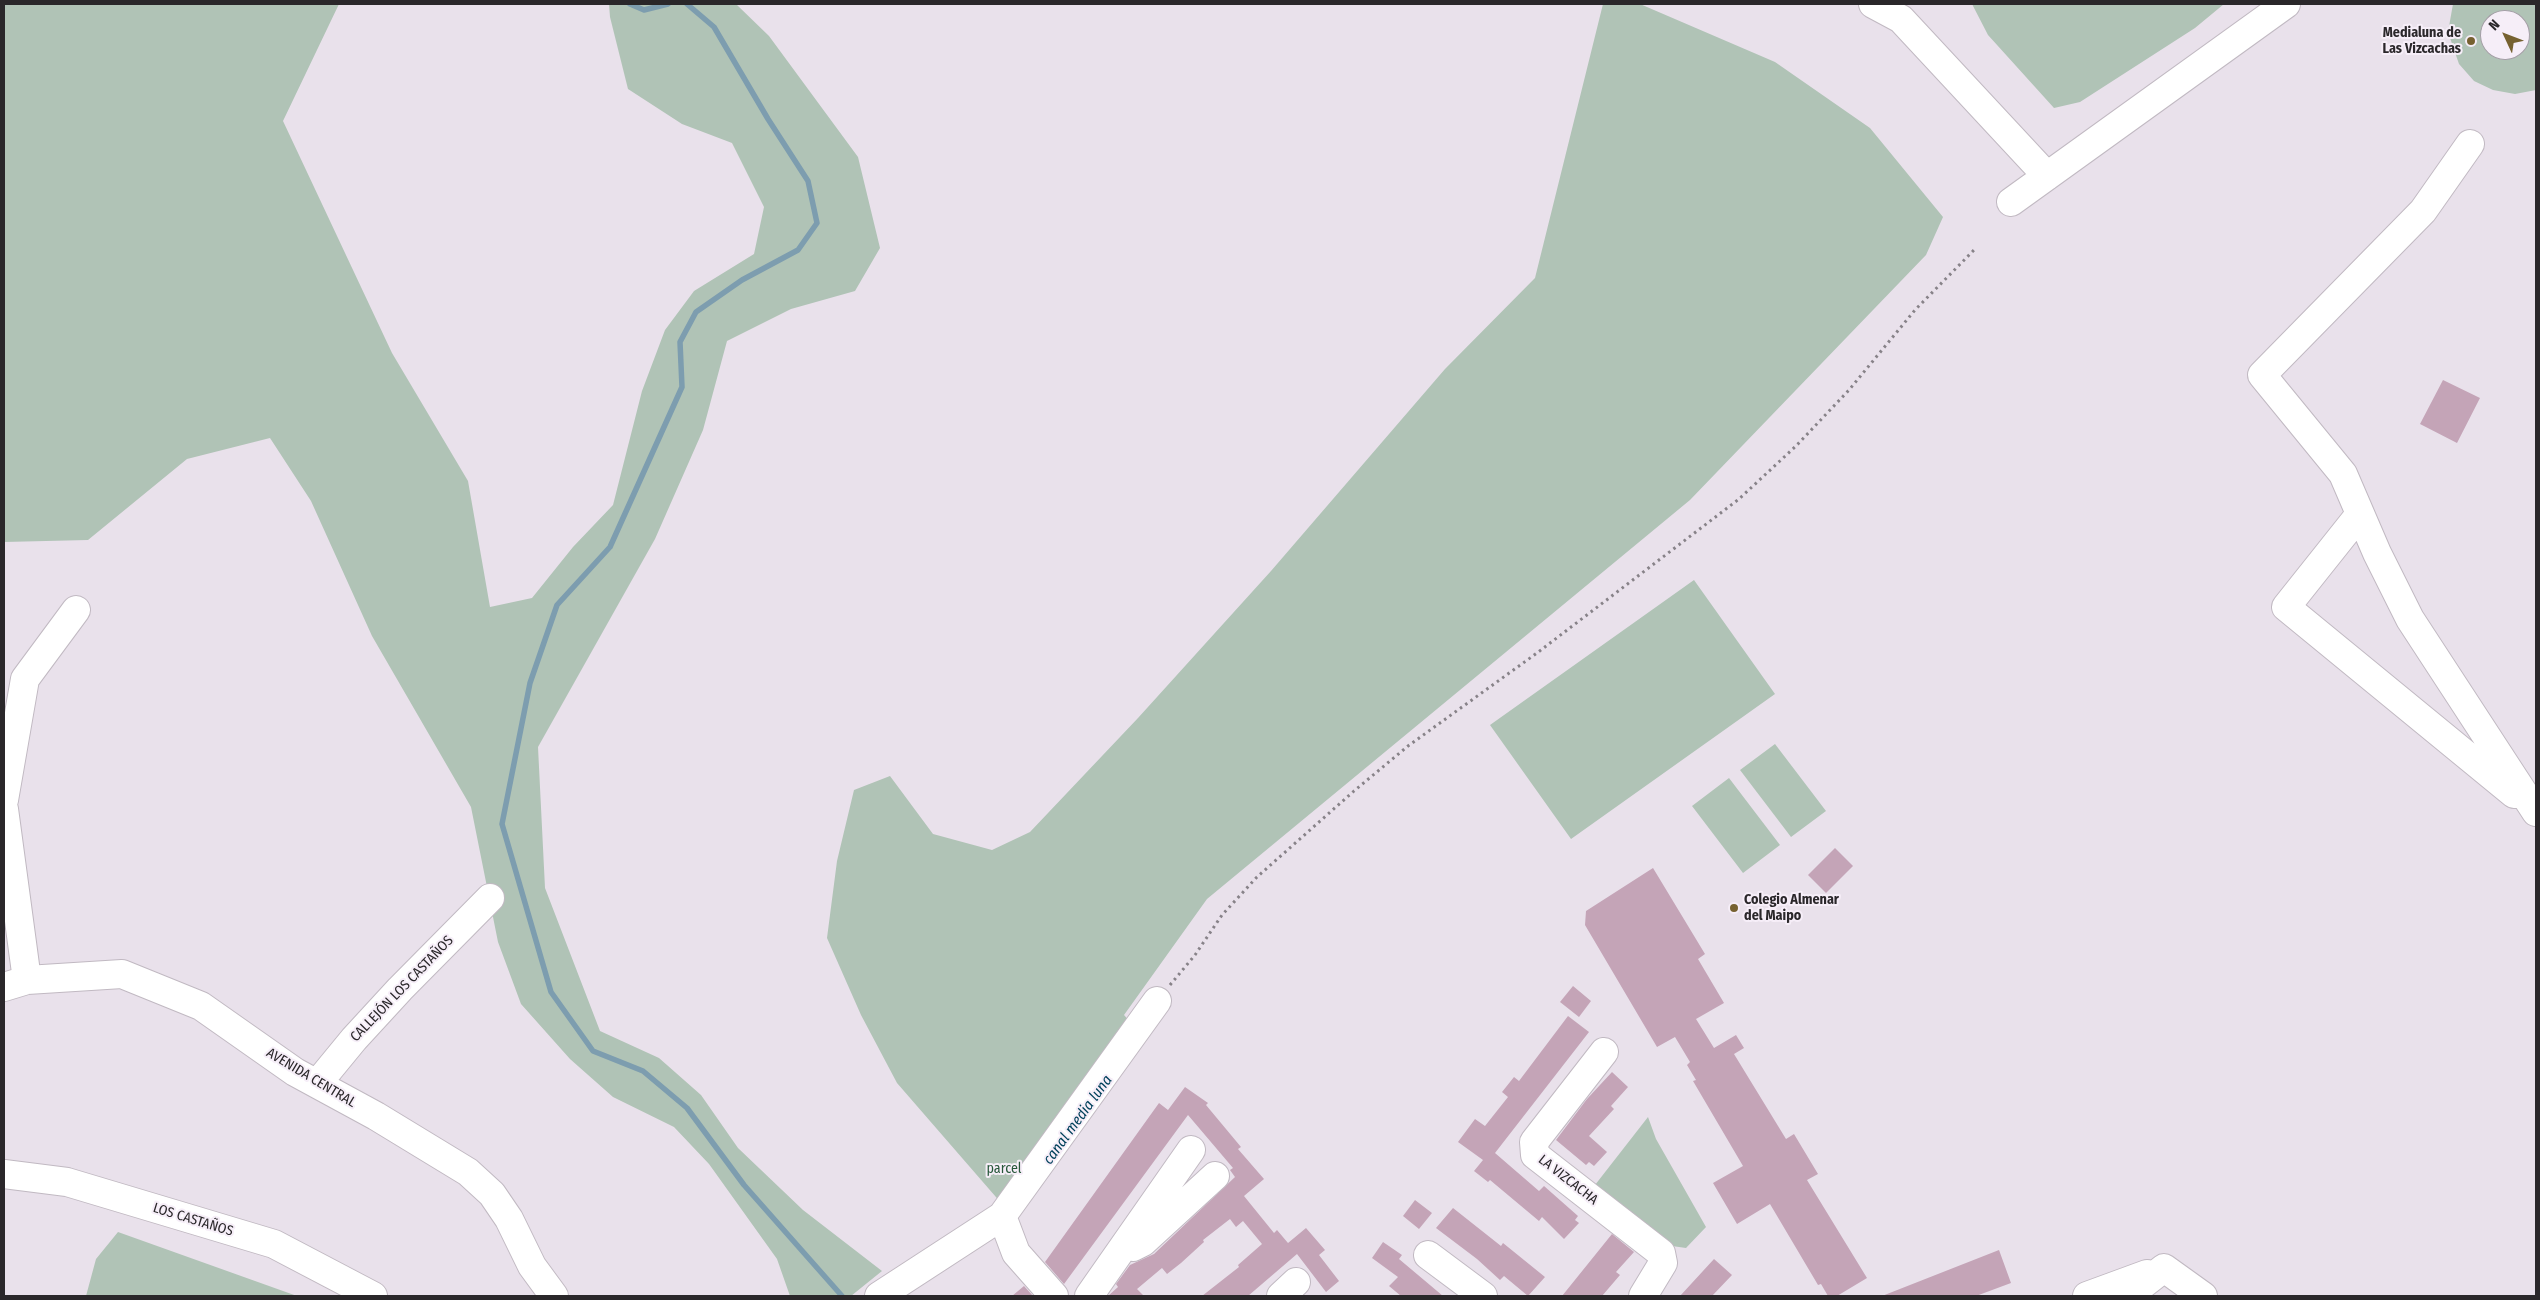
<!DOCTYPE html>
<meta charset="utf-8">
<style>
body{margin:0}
#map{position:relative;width:2540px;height:1300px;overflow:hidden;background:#e9e1eb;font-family:"Fira Sans Condensed",sans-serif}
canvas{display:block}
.frame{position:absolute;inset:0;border:5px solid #2a272a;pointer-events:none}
.north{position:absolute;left:2480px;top:10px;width:50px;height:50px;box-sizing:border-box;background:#f6eef8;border:1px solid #a49ea6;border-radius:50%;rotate:313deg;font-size:14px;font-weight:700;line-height:20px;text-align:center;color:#2a272a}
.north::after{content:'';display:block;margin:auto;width:18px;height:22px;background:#766130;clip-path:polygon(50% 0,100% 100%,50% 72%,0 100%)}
</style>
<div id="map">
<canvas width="2540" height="1300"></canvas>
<div class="frame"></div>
<div class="north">N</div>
</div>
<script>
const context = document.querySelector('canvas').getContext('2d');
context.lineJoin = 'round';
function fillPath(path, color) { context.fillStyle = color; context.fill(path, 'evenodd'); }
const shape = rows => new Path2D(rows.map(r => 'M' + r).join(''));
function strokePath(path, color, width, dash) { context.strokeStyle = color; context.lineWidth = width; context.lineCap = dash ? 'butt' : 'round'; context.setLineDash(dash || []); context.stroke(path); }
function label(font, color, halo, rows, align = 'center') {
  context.font = font + ' "Fira Sans Condensed",sans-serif'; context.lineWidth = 4; context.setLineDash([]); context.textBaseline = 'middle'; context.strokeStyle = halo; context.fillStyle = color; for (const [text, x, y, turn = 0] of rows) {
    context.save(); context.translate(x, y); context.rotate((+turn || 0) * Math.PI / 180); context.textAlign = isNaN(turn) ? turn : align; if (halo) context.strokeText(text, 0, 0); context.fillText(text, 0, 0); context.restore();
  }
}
fillPath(shape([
 [4,4,339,4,283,121,392,353,468,481,490,607,532,598,573,547,613,505,642,391,665,330,694,291,754,254,764,207,732,143,682,124,628,89,610,17,609,4,736,4,769,36,858,157,880,248,855,291,791,309,727,341,703,430,655,539,538,747,545,888,600,1031,659,1058,701,1095,738,1148,803,1210,882,1271,851,1296,790,1296,777,1259,709,1164,674,1127,613,1097,570,1059,521,1004,498,942,471,807,372,636,311,501,270,438,187,459,88,540,4,542],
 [1603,4,1640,4,1775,62,1870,128,1943,217,1926,255,1690,500,1207,899,1124,1015,1133,1025,1002,1204,897,1083,861,1015,827,938,837,861,854,790,890,776,933,834,992,850,1030,832,1138,718,1271,571,1445,369,1535,278],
 [1972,4,2224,4,2195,28,2080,102,2054,108,1988,35],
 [2453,4,2536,4,2536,90,2515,94,2493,90,2474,81,2459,64,2448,32],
 [2490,20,2520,20,2520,50,2490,50],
 [1694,580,1775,694,1571,839,1490,725],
 [1775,744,1826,811,1791,837,1740,770],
 [1729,778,1780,845,1743,873,1692,806],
 [1648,1117,1656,1139,1706,1227,1686,1248,1672,1246,1595,1185],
 [118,1232,297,1296,86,1296,96,1259]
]), '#b0c3b6');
strokePath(shape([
 [630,4,644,10,668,4],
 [687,4,714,27,768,119,808,181,817,223,798,250,742,280,696,312,680,342,682,387,610,547,557,605,530,683,502,824,551,992,593,1051,643,1071,687,1108,744,1185,842,1296]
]), '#7d9daf', 5.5);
fillPath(shape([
 [2443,380,2480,398,2457,443,2420,424],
 [1835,848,1853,866,1826,893,1808,875],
 [1653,868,1705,954,1698,959,1724,1003,1696,1019,1714,1048,1736,1035,1744,1048,1734,1054,1786,1139,1794,1134,1818,1174,1807,1180,1867,1278,1837,1296,1828,1296,1821,1284,1818,1285,1770,1204,1737,1224,1713,1183,1743,1166,1693,1081,1696,1080,1687,1065,1690,1062,1675,1037,1657,1047,1585,925,1586,911],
 [1573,986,1591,1001,1579,1017,1560,1002],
 [1568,1016,1589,1032,1495,1153,1539,1191,1544,1186,1578,1216,1575,1220,1579,1223,1564,1239,1542,1217,1539,1221,1490,1180,1488,1182,1474,1171,1483,1160,1458,1142,1475,1119,1485,1126,1508,1097,1502,1092,1514,1077,1519,1081],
 [1612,1072,1628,1087,1611,1106,1614,1109,1589,1136,1607,1152,1594,1166,1589,1162,1586,1165,1556,1140,1587,1099],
 [1185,1087,1208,1103,1206,1105,1241,1147,1238,1149,1264,1179,1244,1196,1274,1233,1277,1230,1288,1243,1306,1228,1325,1250,1319,1255,1339,1281,1326,1292,1297,1254,1248,1296,1202,1296,1239,1267,1238,1265,1262,1244,1243,1221,1236,1227,1230,1219,1203,1240,1204,1242,1181,1263,1167,1274,1162,1268,1137,1289,1144,1296,1108,1296,1118,1287,1116,1284,1130,1265,1154,1254,1235,1177,1230,1170,1233,1168,1188,1115,1064,1284,1045,1262,1159,1103,1168,1110],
 [1415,1200,1432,1213,1419,1229,1403,1216],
 [1453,1208,1501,1246,1503,1243,1545,1277,1528,1296,1504,1276,1500,1280,1477,1259,1436,1228],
 [1612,1234,1634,1252,1616,1272,1620,1275,1602,1296,1562,1296],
 [1383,1242,1402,1255,1399,1259,1443,1296,1401,1296,1389,1286,1398,1277,1372,1258],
 [1999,1250,2011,1283,1976,1296,1882,1296],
 [1714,1259,1732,1275,1712,1296,1680,1296],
 [1024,1286,1033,1296,1012,1296]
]), '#c4a4b7');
const minor = shape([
 [1873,4,1901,19,2047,176],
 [2470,144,2423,211,2262,375,2343,474,2377,553,2410,619,2536,812],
 [2011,202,2286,4],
 [2360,514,2286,607,2514,794],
 [4,800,25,679,76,610],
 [4,809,27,980],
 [4,987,27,980,122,974,201,1006,295,1072,376,1116,468,1172,492,1194,509,1219,532,1266,554,1296],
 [1604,1052,1534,1142,1535,1155,1661,1253,1663,1263,1643,1296],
 [317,1084,354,1039,400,989,490,898],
 [4,1174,67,1182,274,1244,373,1296],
 [1002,1216,1016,1253,1054,1296],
 [1133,1247,1143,1242,1215,1176],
 [1428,1255,1483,1296],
 [879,1296,1002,1216,1157,1001],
 [1089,1296,1191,1150],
 [1281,1296,1296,1282],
 [2087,1296,2147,1274],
 [2128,1296,2164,1268,2203,1296]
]);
strokePath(minor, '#c1b9c2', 30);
strokePath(shape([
 [1170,985,1195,955,1222,915,1257,877,1354,791,1408,746,1537,653,1739,499,1796,446,1849,390,1915,310,1974,250]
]), '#878288', 3, [2.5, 4]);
strokePath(minor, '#fff', 28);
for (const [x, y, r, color] of [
 [2471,41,5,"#766130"],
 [1734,908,5,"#766130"]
]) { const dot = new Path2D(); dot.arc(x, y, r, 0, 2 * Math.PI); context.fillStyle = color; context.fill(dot); strokePath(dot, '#f6eef8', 2); }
label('bold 14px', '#2a272a', '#f6eef8', [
 ["Medialuna de",2461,33],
 ["Las Vizcachas",2461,49],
 ["Colegio Almenar",1744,900,"left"],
 ["del Maipo",1744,916,"left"]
], 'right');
label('14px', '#2a272a', '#f6eef8', [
 ["CALLEJÓN LOS CASTAÑOS",402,989,-46],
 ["AVENIDA CENTRAL",311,1078,31],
 ["LA VIZCACHA",1568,1180,38],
 ["LOS CASTAÑOS",193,1220,17]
]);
label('14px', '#265739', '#f6eef8', [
 ["parcel",1004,1169]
]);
label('italic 15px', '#00415b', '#f6eef8', [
 ["canal media luna",1078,1120,-54]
]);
</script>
